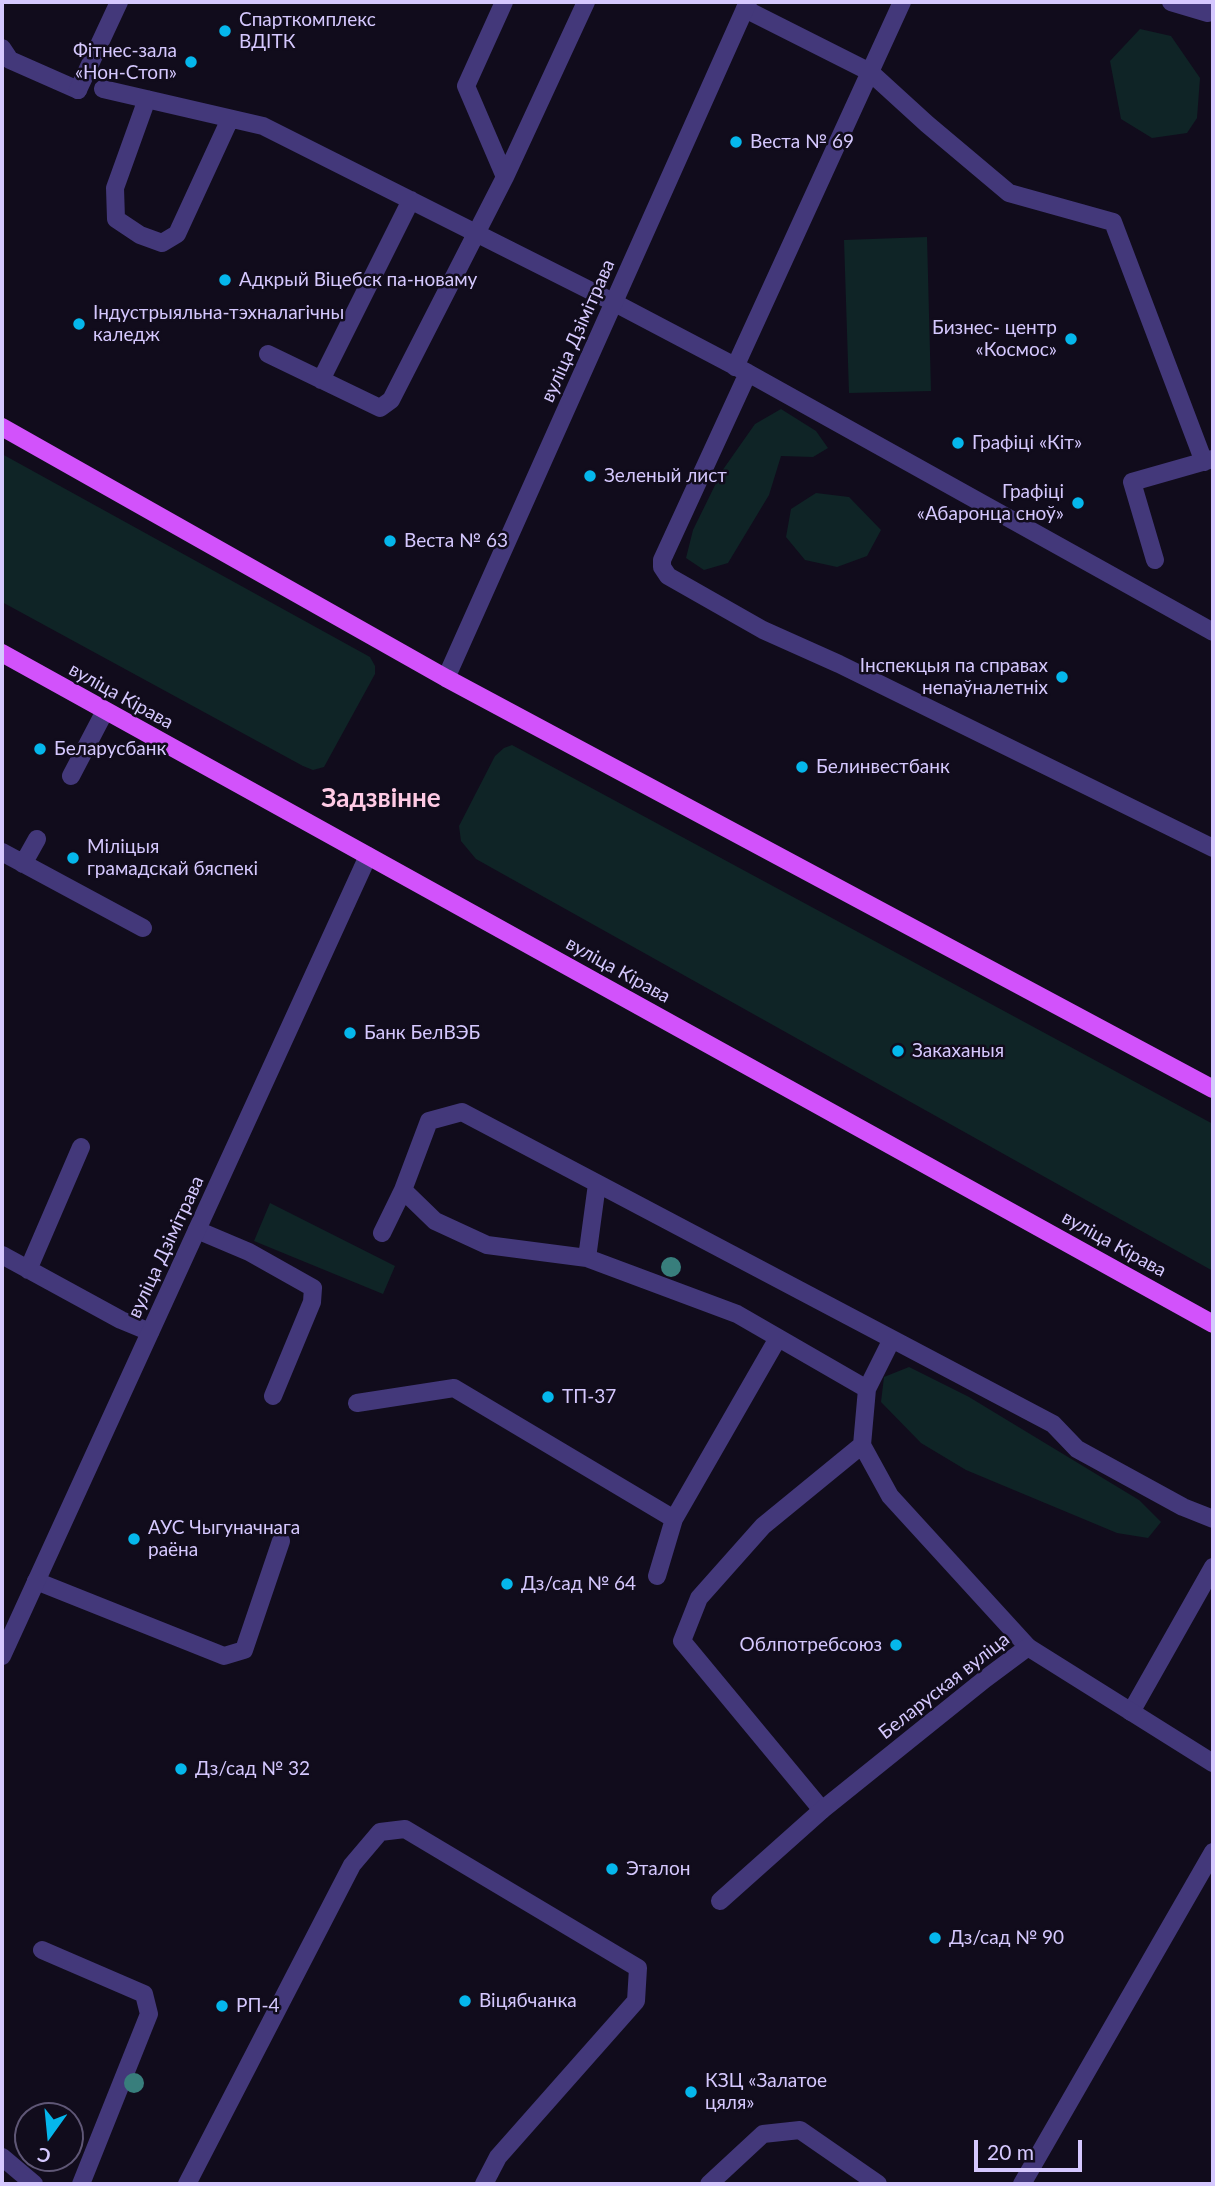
<!DOCTYPE html>
<meta charset="utf-8">
<style>
body{margin:0}
#map{position:relative;width:1215px;height:2186px;overflow:hidden;background:#110c1c;font-family:Lato,sans-serif}
canvas{display:block}
.frame{position:absolute;inset:0;border:4px solid #d5c8fe;pointer-events:none}
.north{position:absolute;left:14px;top:2102px;width:70px;height:70px;box-sizing:border-box;background:#110c1c;border:2px solid #5f5776;border-radius:50%;rotate:195deg;font-size:19px;font-weight:700;line-height:28px;text-align:center;color:#d5c8fe}
.north::after{content:'';display:block;margin:auto;width:24px;height:32px;background:#05b7ec;clip-path:polygon(50% 0,100% 100%,50% 72%,0 100%)}
.scale{position:absolute;left:974px;top:2140px;width:108px;height:32px;box-sizing:border-box;border:4px solid #d5c8fe;border-top:0;padding-left:9px;font-size:21px;line-height:24px;white-space:nowrap;color:#d5c8fe;-webkit-text-stroke:5px #110c1c;paint-order:stroke}
</style>
<div id="map">
<canvas width="1215" height="2186"></canvas>
<div class="frame"></div>
<div class="north">С</div>
<div class="scale">20 m</div>
</div>
<script>
const context = document.querySelector('canvas').getContext('2d');
context.lineJoin = 'round';
function fillPath(path, color) { context.fillStyle = color; context.fill(path, 'evenodd'); }
const shape = rows => new Path2D(rows.map(r => 'M' + r).join(''));
function strokePath(path, color, width, dash) { context.strokeStyle = color; context.lineWidth = width; context.lineCap = dash ? 'butt' : 'round'; context.setLineDash(dash || []); context.stroke(path); }
function label(font, color, halo, rows, align = 'center') {
  context.font = font + ' Lato,sans-serif'; context.lineWidth = 5; context.setLineDash([]); context.textBaseline = 'middle'; context.strokeStyle = halo; context.fillStyle = color; for (const [text, x, y, turn = 0] of rows) {
    context.save(); context.translate(x, y); context.rotate((+turn || 0) * Math.PI / 180); context.textAlign = isNaN(turn) ? turn : align; if (halo) context.strokeText(text, 0, 0); context.fillText(text, 0, 0); context.restore();
  }
}
fillPath(shape([
 [1140,29,1171,36,1200,78,1197,118,1187,133,1152,138,1121,119,1110,61],
 [927,237,931,391,849,393,844,240],
 [781,409,816,431,828,448,813,457,781,456,769,495,728,563,704,570,686,558,693,530,722,471,755,424],
 [2,454,370,657,375,666,375,674,324,767,313,770,303,766,2,602],
 [816,493,849,497,881,530,867,556,837,567,805,560,786,537,791,509],
 [512,745,1213,1124,1213,1271,476,859,461,841,459,826,495,756,504,748],
 [270,1203,395,1266,383,1294,254,1241],
 [909,1367,969,1397,1139,1500,1161,1522,1148,1538,1117,1533,966,1470,921,1443,881,1402,884,1377]
]), '#0f2426');
strokePath(shape([
 [504,2,466,86,505,177],
 [1171,2,1208,13,1213,11],
 [745,9,870,72,927,124,1009,193,1113,222,1204,462],
 [2,48,10,60,78,90],
 [103,89,263,126,613,302,748,373,1213,632],
 [147,99,115,188,116,219,140,235,162,243,177,234,230,119],
 [268,354,380,408,391,400,505,177,586,2],
 [735,367,902,2],
 [748,373,662,560,662,567,668,576,763,630,839,664,1213,848],
 [321,380,411,200],
 [1155,560,1132,482,1213,459],
 [71,776,105,711],
 [2,852,143,928],
 [23,864,37,839],
 [403,1190,435,1221,487,1245,587,1258,597,1184],
 [197,1230,249,1252,313,1288,312,1302,273,1396],
 [382,1233,403,1190,429,1121,462,1112,1053,1424,1077,1449,1183,1507,1213,1519],
 [2,1255,121,1320,150,1332],
 [587,1258,737,1314,867,1389],
 [28,1270,81,1147],
 [892,1339,867,1389,862,1445,890,1496,1028,1647],
 [357,1403,454,1388,674,1519],
 [657,1576,674,1519,778,1338],
 [36,1581,224,1656,244,1650,281,1541],
 [1131,1712,1213,1567],
 [822,1810,682,1641,699,1598,763,1526,862,1445],
 [42,1950,144,1994,149,2014,81,2184],
 [187,2184,352,1865,380,1832,405,1829,638,1968,636,2001,498,2157,484,2184],
 [709,2184,763,2134,800,2130,878,2184],
 [1022,2184,1213,1852]
]), '#43387a', 18);
strokePath(shape([
 [78,90,119,2],
 [446,678,748,2],
 [2,1656,368,856],
 [720,1901,822,1810,985,1679,1028,1647,1213,1763],
 [2,2157,34,2184]
]), '#43387a', 18);
strokePath(shape([
 [2,427,446,678,1213,1089],
 [2,653,1213,1324]
]), '#d252fb', 18);
context.fillStyle = '#387e7c';
for (const [x, y] of [
 [671,1267],
 [134,2083]
]) { context.beginPath(); context.arc(x, y, 10, 0, 2 * Math.PI); context.fill(); }
for (const [x, y, r, color] of [
 [225,31,7,"#05b7ec"],
 [191,62,7,"#05b7ec"],
 [736,142,7,"#05b7ec"],
 [225,280,7,"#05b7ec"],
 [79,324,7,"#05b7ec"],
 [1071,339,7,"#05b7ec"],
 [958,443,7,"#05b7ec"],
 [590,476,7,"#05b7ec"],
 [1078,503,7,"#05b7ec"],
 [390,541,7,"#05b7ec"],
 [1062,677,7,"#05b7ec"],
 [40,749,7,"#05b7ec"],
 [802,767,7,"#05b7ec"],
 [73,858,7,"#05b7ec"],
 [350,1033,7,"#05b7ec"],
 [898,1051,7,"#05b7ec"],
 [548,1397,7,"#05b7ec"],
 [134,1539,7,"#05b7ec"],
 [507,1584,7,"#05b7ec"],
 [896,1645,7,"#05b7ec"],
 [181,1769,7,"#05b7ec"],
 [612,1869,7,"#05b7ec"],
 [935,1938,7,"#05b7ec"],
 [465,2001,7,"#05b7ec"],
 [222,2006,7,"#05b7ec"],
 [691,2092,7,"#05b7ec"]
]) { const dot = new Path2D(); dot.arc(x, y, r, 0, 2 * Math.PI); context.fillStyle = color; context.fill(dot); strokePath(dot, '#110c1c', 2.5); }
label('19px', '#d5c8fe', '#110c1c', [
 ["Спарткомплекс",239,20],
 ["ВДІТК",239,42],
 ["Фітнес-зала",177,51,"right"],
 ["«Нон-Стоп»",177,73,"right"],
 ["Веста № 69",750,142],
 ["Адкрый Віцебск па-новаму",239,280],
 ["Індустрыяльна-тэхналагічны",93,313],
 ["каледж",93,335],
 ["Бизнес- центр",1057,328,"right"],
 ["«Космос»",1057,350,"right"],
 ["Графіці «Кіт»",972,443],
 ["Зеленый лист",604,476],
 ["Графіці",1064,492,"right"],
 ["«Абаронца сноў»",1064,514,"right"],
 ["Веста № 63",404,541],
 ["Інспекцыя па справах",1048,666,"right"],
 ["непаўналетніх",1048,688,"right"],
 ["Беларусбанк",54,749],
 ["Белинвестбанк",816,767],
 ["Міліцыя",87,847],
 ["грамадскай бяспекі",87,869],
 ["Банк БелВЭБ",364,1033],
 ["Закаханыя",912,1051],
 ["ТП-37",562,1397],
 ["АУС Чыгуначнага",148,1528],
 ["раёна",148,1550],
 ["Дз/сад № 64",521,1584],
 ["Облпотребсоюз",882,1645,"right"],
 ["Дз/сад № 32",195,1769],
 ["Эталон",626,1869],
 ["Дз/сад № 90",949,1938],
 ["Віцябчанка",479,2001],
 ["РП-4",236,2006],
 ["КЗЦ «Залатое",705,2081],
 ["цяля»",705,2103]
], 'left');
label('19px', '#d5c8fe', '#110c1c', [
 ["вуліца Дзімітрава",578,331,-66],
 ["вуліца Кірава",121,696,29],
 ["вуліца Кірава",618,970,29],
 ["вуліца Кірава",1114,1244,29],
 ["вуліца Дзімітрава",166,1247,-65],
 ["Беларуская вуліца",944,1686,-38]
]);
label('bold 26px', '#fecae4', '#110c1c', [
 ["Задзвінне",381,799]
]);
</script>
